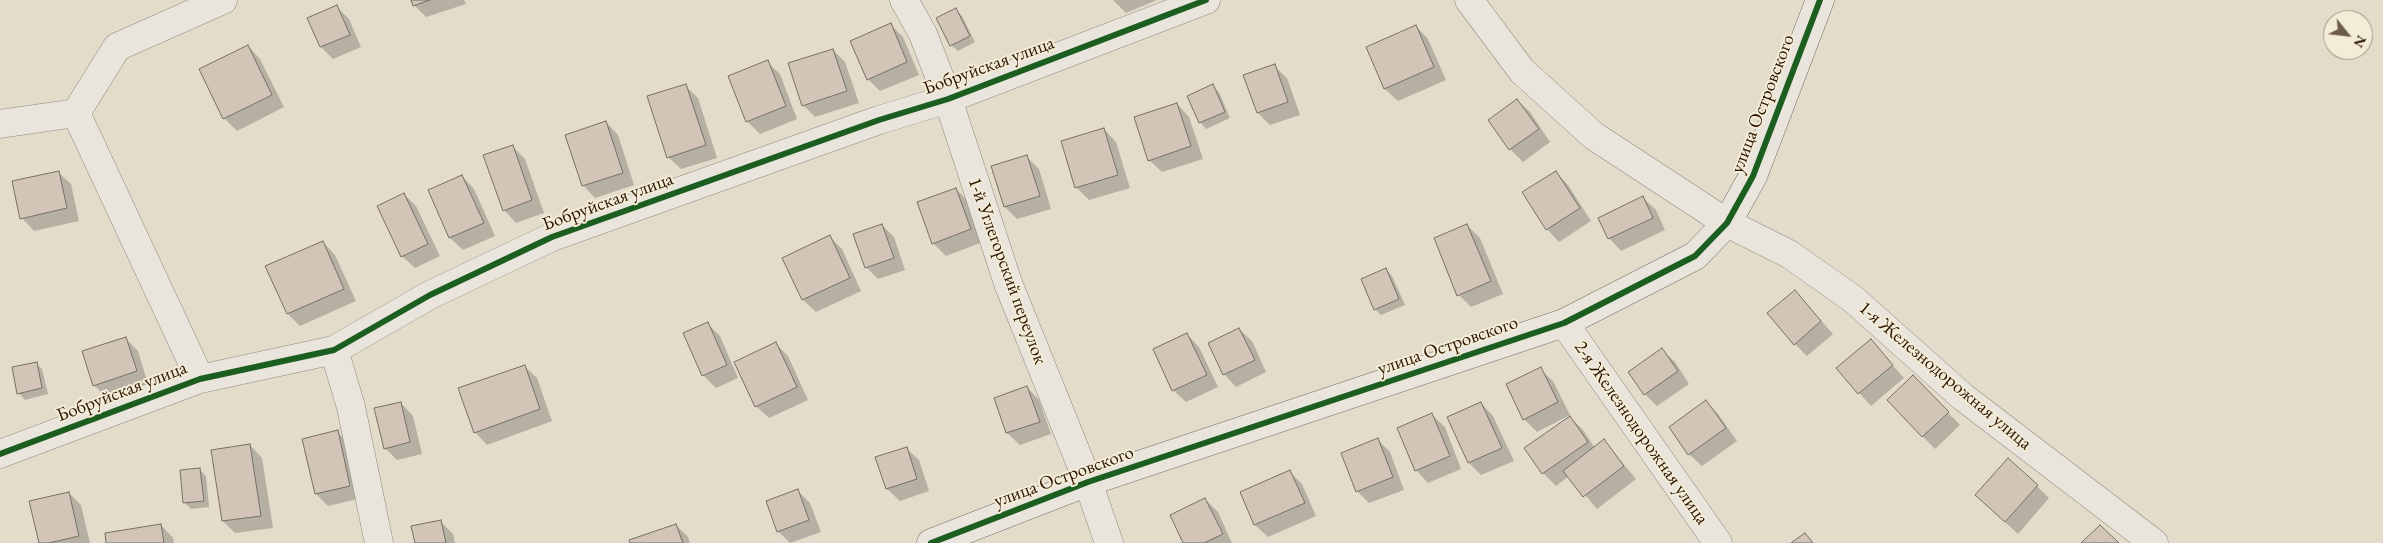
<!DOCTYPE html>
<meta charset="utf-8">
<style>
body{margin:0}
#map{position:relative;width:2383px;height:543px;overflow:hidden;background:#e3dccb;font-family:"EB Garamond",serif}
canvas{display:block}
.north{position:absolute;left:2323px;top:10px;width:50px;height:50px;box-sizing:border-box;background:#f3ecd7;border:1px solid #a39681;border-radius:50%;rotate:119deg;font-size:14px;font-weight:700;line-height:20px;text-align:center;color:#2c1501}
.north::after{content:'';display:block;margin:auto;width:18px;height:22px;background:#6c5b48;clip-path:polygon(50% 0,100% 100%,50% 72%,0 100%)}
</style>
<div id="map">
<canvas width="2383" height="543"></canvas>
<div class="north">N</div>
</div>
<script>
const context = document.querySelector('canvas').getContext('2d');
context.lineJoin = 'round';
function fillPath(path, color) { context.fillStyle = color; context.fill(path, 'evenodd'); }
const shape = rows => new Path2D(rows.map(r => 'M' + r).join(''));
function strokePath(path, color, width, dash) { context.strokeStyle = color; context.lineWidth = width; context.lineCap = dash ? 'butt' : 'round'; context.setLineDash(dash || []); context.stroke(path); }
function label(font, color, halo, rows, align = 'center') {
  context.font = font + ' "EB Garamond",serif'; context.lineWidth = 4; context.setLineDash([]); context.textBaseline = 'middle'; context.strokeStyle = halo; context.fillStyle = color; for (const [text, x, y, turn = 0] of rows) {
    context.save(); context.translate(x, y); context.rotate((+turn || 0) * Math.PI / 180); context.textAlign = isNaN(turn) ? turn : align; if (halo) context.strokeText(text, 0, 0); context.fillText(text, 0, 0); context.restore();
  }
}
fillPath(shape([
 [412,0,464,0,466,4,426,17,414,5],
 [1157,0,1126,13,1113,0],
 [337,7,349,19,361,47,333,59,321,47],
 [956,10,962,16,975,42,958,51,951,45],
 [891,25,903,37,919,75,880,91,868,79],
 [1416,26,1428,39,1446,80,1398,101,1385,89,1367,48],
 [248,46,260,59,284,107,237,131,224,118],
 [833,50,845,62,859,103,815,117,803,105],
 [767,62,780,74,797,119,760,134,747,121],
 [1274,66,1287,78,1300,115,1270,125,1258,113],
 [685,85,698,98,717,158,681,169,668,157],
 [1212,86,1219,92,1230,118,1206,129,1200,122],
 [1517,100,1530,112,1550,142,1523,162,1510,149,1489,120],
 [1177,104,1189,117,1203,159,1162,172,1149,160],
 [606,122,618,135,634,185,595,198,583,185],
 [1104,129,1116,142,1130,188,1089,200,1076,187],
 [512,146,525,159,544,213,516,223,504,210],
 [1027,157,1039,169,1051,209,1017,219,1005,207],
 [58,172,71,184,79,221,34,231,22,218],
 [1556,172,1568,185,1591,221,1559,242,1547,229],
 [462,176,474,189,495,236,463,250,450,238,430,190],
 [956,189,969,202,983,242,946,256,933,243],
 [404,194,416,206,440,256,415,268,402,256],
 [1643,198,1656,210,1665,230,1621,251,1609,238],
 [882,225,894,237,905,270,878,279,866,267],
 [1467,225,1480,238,1503,294,1471,307,1459,295],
 [830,237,842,249,861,291,816,312,803,300,784,258],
 [323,242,335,255,356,301,300,326,288,314],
 [1386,269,1392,276,1405,305,1381,315,1375,309],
 [1795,291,1833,334,1807,356,1795,344],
 [707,323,720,336,738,378,716,388,703,375],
 [1239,329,1252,341,1266,372,1236,387,1224,374],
 [1187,334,1199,347,1218,387,1186,402,1173,390],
 [125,338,138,351,148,384,106,397,94,385],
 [1871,341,1904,378,1871,406,1838,369],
 [776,344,788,356,808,400,769,418,756,406],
 [1662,350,1675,362,1689,384,1657,406,1645,394],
 [36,363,42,369,48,394,25,400,19,393],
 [524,366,537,378,552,421,487,445,475,432],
 [1540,369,1553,381,1570,415,1537,432,1524,419],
 [1913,377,1960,425,1935,449,1888,401],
 [1027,387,1039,400,1051,434,1020,445,1007,433,995,399],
 [1706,402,1718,414,1737,441,1702,466,1689,454],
 [401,403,413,416,422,454,397,460,385,448],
 [1481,403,1493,416,1514,461,1481,475,1469,463],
 [1432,415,1445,427,1461,469,1428,483,1416,470],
 [1570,417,1583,430,1595,448,1604,441,1636,479,1597,509,1569,476,1556,486,1543,473,1526,448],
 [337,432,350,444,362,498,328,506,316,494,304,440],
 [1378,440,1390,452,1404,490,1369,503,1357,491],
 [250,445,262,458,273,528,235,533,223,521],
 [906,448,919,460,929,491,900,501,887,489,877,458],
 [199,469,206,476,209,507,191,509,185,503,181,471],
 [1289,471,1302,484,1316,516,1268,537,1255,525,1241,493],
 [2037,486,2049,498,2018,534,1976,495],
 [797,490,810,503,821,532,790,543,778,531],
 [69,493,81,505,90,543,40,543],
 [1205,499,1218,512,1232,543,1185,543],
 [440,521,453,534,455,543,416,543],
 [161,525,173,538,174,543,108,543],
 [676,525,688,537,690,543,631,543]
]), '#0003');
const building = shape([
 [411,0,430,0,413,6,411,0],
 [337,5,350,35,320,47,307,18,337,5],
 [956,8,970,36,950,46,936,18,956,8],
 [891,23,907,62,867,80,850,41,891,23],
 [1416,25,1434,67,1384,89,1366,47,1416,25],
 [248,45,272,95,223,119,199,69,248,45],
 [833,49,847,91,802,106,788,63,833,49],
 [768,60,786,106,746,122,728,76,768,60],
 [1275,64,1288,102,1257,113,1243,75,1275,64],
 [686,84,706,145,667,158,647,96,686,84],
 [1213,84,1225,112,1199,123,1187,96,1213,84],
 [1517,99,1539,129,1509,150,1488,120,1517,99],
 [1177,103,1191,146,1148,161,1134,117,1177,103],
 [606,121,623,173,582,186,565,135,606,121],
 [1104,128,1118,175,1075,188,1061,141,1104,128],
 [513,145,532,200,503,211,483,155,513,145],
 [1027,155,1040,196,1004,207,991,166,1027,155],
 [59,171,67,208,20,219,12,181,59,171],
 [1556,171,1580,208,1546,230,1522,192,1556,171],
 [462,175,484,223,449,238,428,190,462,175],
 [956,188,971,229,932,244,917,202,956,188],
 [404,193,428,244,401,257,377,206,404,193],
 [1643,196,1653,218,1608,239,1598,218,1643,196],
 [882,224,894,258,865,268,853,234,882,224],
 [1467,224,1491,281,1457,296,1434,238,1467,224],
 [830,235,850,278,802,300,782,258,830,235],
 [323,241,344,289,287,314,265,266,323,241],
 [1386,268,1399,299,1374,310,1361,279,1386,268],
 [1795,290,1821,321,1794,345,1767,313,1795,290],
 [708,322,727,365,702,376,683,333,708,322],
 [1239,328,1255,360,1223,375,1208,343,1239,328],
 [1187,333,1207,375,1172,391,1153,349,1187,333],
 [126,337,137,371,93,386,82,351,126,337],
 [1871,339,1893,365,1858,394,1836,368,1871,339],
 [776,342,797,387,755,407,734,362,776,342],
 [1662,348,1678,371,1644,395,1628,372,1662,348],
 [37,362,42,388,17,394,12,367,37,362],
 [525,365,540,409,474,433,458,388,525,365],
 [1541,367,1558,402,1523,420,1506,384,1541,367],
 [1913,375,1949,412,1922,437,1887,400,1913,375],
 [1027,386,1040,422,1006,433,994,398,1027,386],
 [1706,400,1726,428,1688,455,1669,427,1706,400],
 [401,402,410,442,384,449,374,408,401,402],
 [1481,402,1502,448,1468,463,1447,417,1481,402],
 [1432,413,1450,456,1415,471,1397,428,1432,413],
 [1570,416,1588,442,1542,474,1524,448,1570,416],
 [338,430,350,486,315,494,302,439,338,430],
 [1378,438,1393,477,1356,492,1341,453,1378,438],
 [1604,439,1624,466,1583,497,1563,471,1604,439],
 [250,444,261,516,222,521,211,450,250,444],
 [907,447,917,479,886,489,875,457,907,447],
 [2008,458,2038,485,2005,522,1975,495,2008,458],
 [200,468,204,501,183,503,180,470,200,468],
 [1290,470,1305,503,1254,525,1240,492,1290,470],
 [798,489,809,520,777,532,766,501,798,489],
 [69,492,79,536,49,543,39,543,29,501,69,492],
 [1205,498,1223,534,1204,543,1183,543,1170,515,1205,498],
 [441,520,446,543,415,543,411,526,441,520],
 [161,524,164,543,106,543,105,533,161,524],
 [676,524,683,543,630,543,629,540,676,524],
 [2100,525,2119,543,2081,543,2100,525],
 [1805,533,1813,543,1791,543,1805,533]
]);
fillPath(building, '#d2c5b8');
strokePath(building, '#776f64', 1);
const street = shape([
 [904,0,923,34,948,99,1008,283,1088,482,1109,543],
 [1469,0,1522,71,1594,136,1727,223,1789,254,1853,299,1963,397,2154,543],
 [76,113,200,379],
 [0,124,76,113,117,47,223,0],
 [1564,323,1718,543],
 [334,350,351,407,379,543],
 [0,454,200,379,334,350,430,295,552,237,879,120,948,99,1206,0]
]);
const secondary = shape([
 [931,543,1088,482,1564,323,1695,256,1727,223,1753,176,1820,0]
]);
strokePath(street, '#918a7e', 29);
strokePath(secondary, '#776f64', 29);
strokePath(street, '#e9e5dd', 28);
strokePath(secondary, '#e9e5dd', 28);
strokePath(shape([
 [0,454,200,379,334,350,430,295,552,237,879,120,948,99,1206,0],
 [931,543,1088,482,1564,323,1695,256,1727,223,1753,176,1820,0]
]), '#1b5e20', 6);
label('19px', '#2c1501', '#f3ecd7', [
 ["Бобруйская улица",989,66,-20],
 ["улица Островского",1763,104,-69],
 ["Бобруйская улица",608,202,-20],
 ["1-й Углегорский переулок",1007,271,70],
 ["улица Островского",1448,346,-19],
 ["1-я Железнодорожная улица",1945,376,40],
 ["Бобруйская улица",122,392,-21],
 ["2-я Железнодорожная улица",1641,433,55],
 ["улица Островского",1064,477,-20]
]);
</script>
